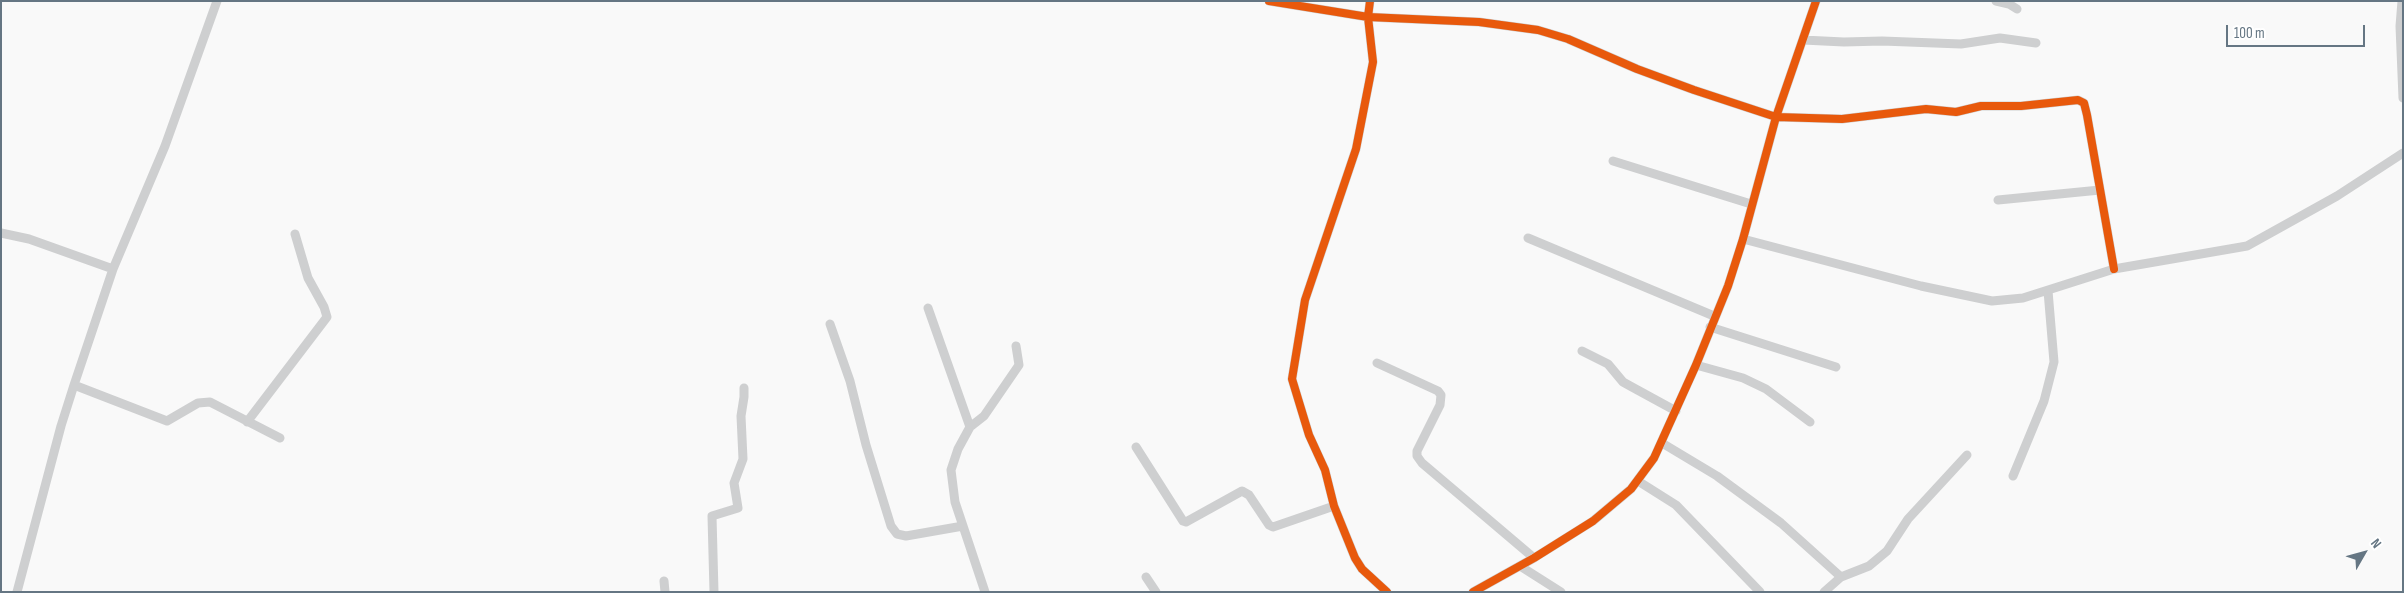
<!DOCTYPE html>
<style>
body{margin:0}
#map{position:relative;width:2404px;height:593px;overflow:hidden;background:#f9f9f9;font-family:"Sofia Sans Condensed",sans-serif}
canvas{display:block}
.frame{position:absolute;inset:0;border:2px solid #657683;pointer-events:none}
.north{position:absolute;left:2339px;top:528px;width:50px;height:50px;-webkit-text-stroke:4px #fff;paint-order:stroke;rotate:52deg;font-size:14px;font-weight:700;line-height:20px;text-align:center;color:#657683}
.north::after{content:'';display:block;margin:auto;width:18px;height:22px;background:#657683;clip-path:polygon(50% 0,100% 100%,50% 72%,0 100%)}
.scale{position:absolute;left:2226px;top:25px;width:139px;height:22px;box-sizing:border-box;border:2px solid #657683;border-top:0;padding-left:6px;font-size:15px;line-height:18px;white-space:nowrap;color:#657683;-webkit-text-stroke:4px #fff;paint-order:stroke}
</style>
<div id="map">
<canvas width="2404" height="593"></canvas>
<div class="frame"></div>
<div class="north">N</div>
<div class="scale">100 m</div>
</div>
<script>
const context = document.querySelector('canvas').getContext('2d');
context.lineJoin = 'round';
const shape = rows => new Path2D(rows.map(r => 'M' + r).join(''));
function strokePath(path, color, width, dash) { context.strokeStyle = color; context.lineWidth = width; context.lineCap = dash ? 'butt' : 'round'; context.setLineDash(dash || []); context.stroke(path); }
strokePath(shape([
 [1269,1,1368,17,1479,22,1538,30,1568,39,1637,69,1694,90,1776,117,1842,119,1926,109,1956,112,1981,106,2021,106,2078,100,2084,103,2087,115,2114,269],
 [1370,1,1368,17,1373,62,1356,149,1305,300,1292,379,1309,435,1325,470,1334,506,1355,558,1362,569,1387,592],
 [1996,1,2009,4,2017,9],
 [2402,1,2400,26,2403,98],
 [1803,40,1844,42,1882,41,1961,44,2000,38,2036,43],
 [1613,161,1751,204],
 [1998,200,2100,190],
 [1,233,29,239,113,269],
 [1528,238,1714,316],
 [1743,239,1921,286,1992,301,2023,298,2114,269,2247,246,2337,196,2403,153],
 [928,308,970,427],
 [830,324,850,381,866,445,891,526,897,534,906,536,963,526],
 [1710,327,1836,367],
 [1582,351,1608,364,1623,382,1632,387,1676,411],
 [1377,363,1438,391,1441,395,1440,405,1417,451,1417,456,1422,463,1534,558],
 [1696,365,1743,378,1766,389,1810,422],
 [74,385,167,421,198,403,210,402,280,438],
 [247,422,327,317,324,307,308,278,295,234],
 [1662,443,1717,476,1781,523,1841,577],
 [1136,447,1183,521,1186,522,1242,491,1249,495,1269,525,1273,527,1334,506],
 [2013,476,2044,401,2054,362,2048,291],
 [1638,481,1676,505,1760,592],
 [1520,566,1561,592],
 [1146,577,1156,592],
 [664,581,665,592],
 [17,592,61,426,74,385,113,269,165,146,217,1],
 [714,592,712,516,738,508,734,483,743,459,741,416,744,397,744,388],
 [985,592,955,502,951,470,958,449,970,427,984,416,1019,365,1016,346],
 [1473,592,1534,558,1593,521,1631,489,1654,458,1696,365,1728,286,1743,239,1776,117,1816,1],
 [1824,592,1841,577,1869,566,1887,551,1908,519,1967,455]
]), '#cecfd0', 9);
strokePath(shape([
 [1269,1,1368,17,1479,22,1538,30,1568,39,1637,69,1694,90,1776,117,1842,119,1926,109,1956,112,1981,106,2021,106,2078,100,2084,103,2087,115,2114,269],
 [1370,1,1368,17,1373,62,1356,149,1305,300,1292,379,1309,435,1325,470,1334,506,1355,558,1362,569,1387,592],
 [1473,592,1534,558,1593,521,1631,489,1654,458,1696,365,1728,286,1743,239,1776,117,1816,1]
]), '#e8590c', 8);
</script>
